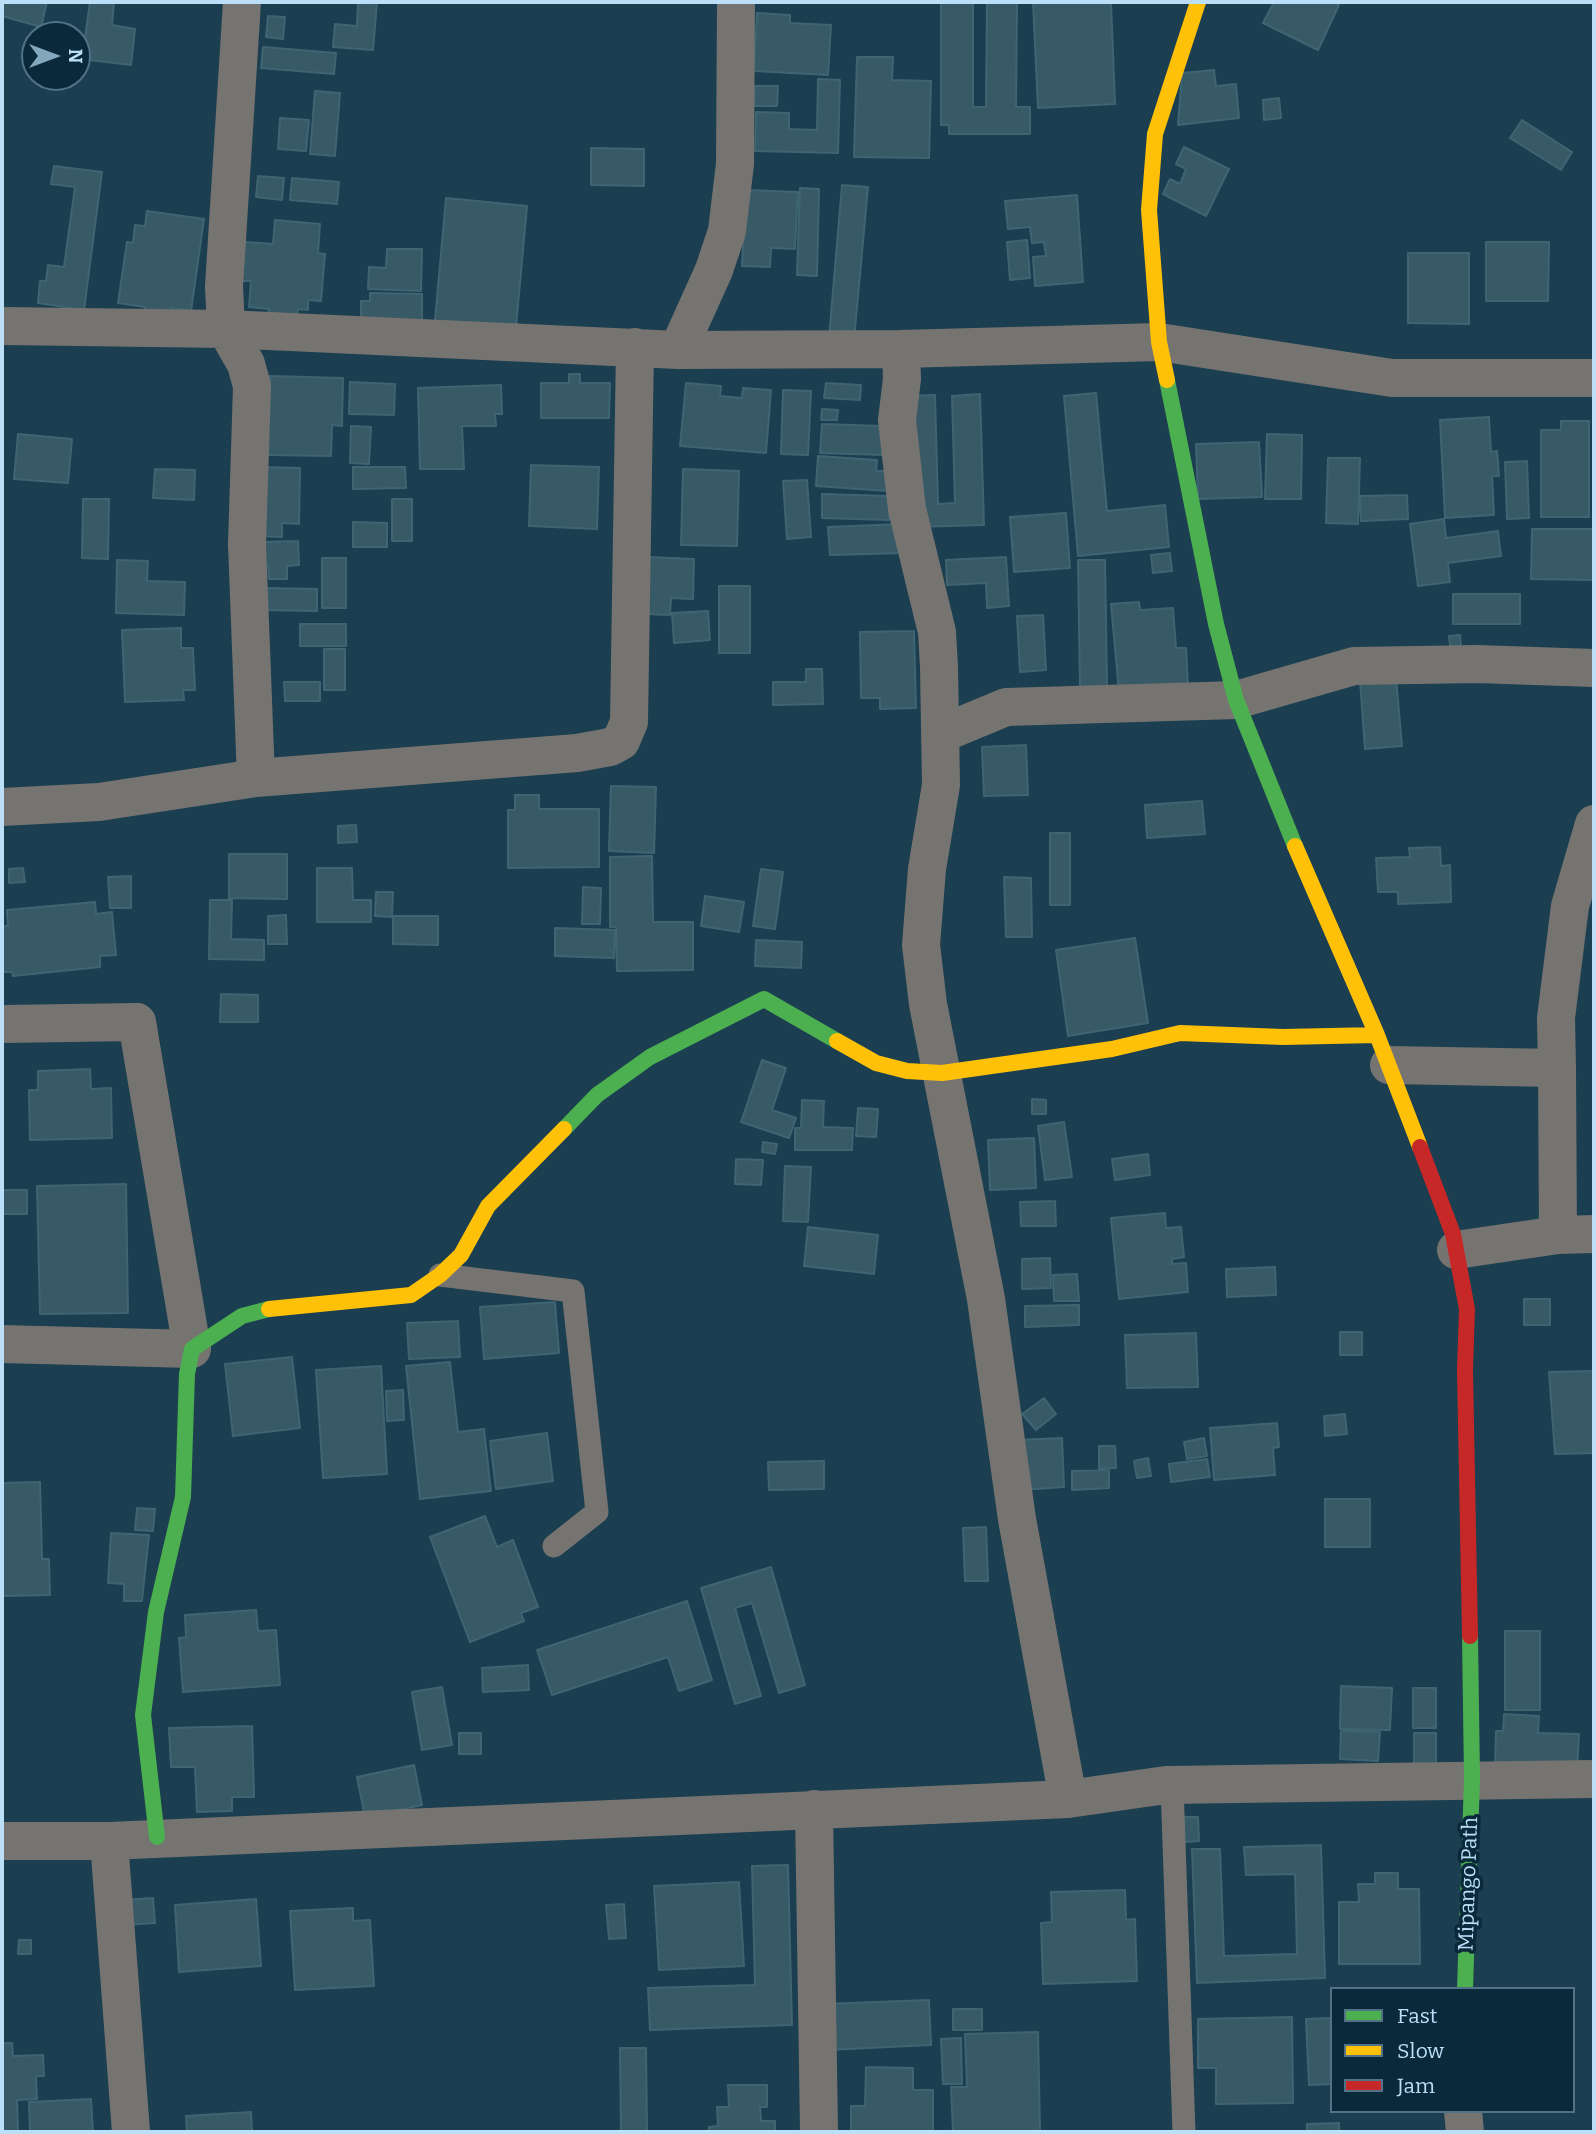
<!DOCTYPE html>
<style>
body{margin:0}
#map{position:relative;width:1596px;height:2134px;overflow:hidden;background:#1b3e50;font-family:Bitter,serif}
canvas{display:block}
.frame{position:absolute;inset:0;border:4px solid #bbdff7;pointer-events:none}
.legend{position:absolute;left:1330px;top:1987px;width:245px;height:126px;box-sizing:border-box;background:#0a2a3c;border:2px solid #517287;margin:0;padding:9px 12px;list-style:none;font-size:21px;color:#bbdff7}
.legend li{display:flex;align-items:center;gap:14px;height:35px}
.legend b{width:35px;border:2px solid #517287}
.north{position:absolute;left:21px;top:21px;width:70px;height:70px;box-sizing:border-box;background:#0a2a3c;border:2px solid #517287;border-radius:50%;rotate:90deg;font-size:19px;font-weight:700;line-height:28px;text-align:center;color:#bbdff7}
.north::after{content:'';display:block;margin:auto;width:24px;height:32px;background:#83a7bd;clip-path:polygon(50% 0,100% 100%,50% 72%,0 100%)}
</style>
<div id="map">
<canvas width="1596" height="2134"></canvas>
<div class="frame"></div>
<ul class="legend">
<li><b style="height:9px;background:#4caf50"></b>Fast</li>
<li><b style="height:9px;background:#ffc107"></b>Slow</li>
<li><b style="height:9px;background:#c62828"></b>Jam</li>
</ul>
<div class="north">N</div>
</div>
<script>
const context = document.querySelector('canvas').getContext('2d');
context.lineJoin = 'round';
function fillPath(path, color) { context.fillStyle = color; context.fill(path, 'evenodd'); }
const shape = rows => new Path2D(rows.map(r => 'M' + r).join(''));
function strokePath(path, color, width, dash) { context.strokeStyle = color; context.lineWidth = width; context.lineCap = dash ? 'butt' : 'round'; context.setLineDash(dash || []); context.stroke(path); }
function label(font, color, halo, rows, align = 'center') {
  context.font = font + ' Bitter,serif'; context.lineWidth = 7; context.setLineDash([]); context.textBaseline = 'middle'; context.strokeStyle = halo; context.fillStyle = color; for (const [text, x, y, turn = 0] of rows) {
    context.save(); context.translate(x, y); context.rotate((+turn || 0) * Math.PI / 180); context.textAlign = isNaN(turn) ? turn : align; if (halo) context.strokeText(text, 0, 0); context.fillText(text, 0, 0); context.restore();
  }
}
const building = shape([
 [2,2,47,2,41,27,2,16,2,2],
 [90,2,114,2,112,25,135,29,131,65,82,59,90,2],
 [358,2,377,2,373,50,333,47,335,24,357,26,358,2],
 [941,2,973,2,973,107,986,107,987,2,1017,2,1016,107,1030,107,1030,134,949,134,949,125,941,125,941,2],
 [1033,2,1111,2,1115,104,1038,108,1033,2],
 [1274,2,1332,2,1339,5,1318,50,1263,23,1274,2],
 [757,13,790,15,790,23,831,25,828,75,754,71,757,13],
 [268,16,285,17,283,39,266,37,268,16],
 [263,47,336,53,334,74,261,68,263,47],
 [857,57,893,57,892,80,931,81,929,158,854,157,857,57],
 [1214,70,1216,86,1236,84,1239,118,1178,125,1182,73,1214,70],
 [818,79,840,80,838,153,755,151,756,112,789,113,789,129,817,130,818,79],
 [755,86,778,86,777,106,754,106,755,86],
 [315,91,340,93,335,156,310,154,315,91],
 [1279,98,1281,118,1264,120,1263,100,1279,98],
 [280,118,309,120,306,151,278,149,280,118],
 [1522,120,1572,152,1561,170,1510,138,1522,120],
 [1184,147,1229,169,1206,216,1163,194,1170,179,1180,184,1186,169,1176,164,1184,147],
 [591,148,644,149,644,186,591,185,591,148],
 [54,166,102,172,84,310,38,303,40,281,46,281,48,265,64,267,75,187,51,184,54,166],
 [258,176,284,178,282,200,256,197,258,176],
 [292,178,339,182,337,204,290,200,292,178],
 [842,185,868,187,854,340,829,338,842,185],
 [800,188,819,189,817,276,797,275,800,188],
 [746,190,798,192,795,249,771,248,770,267,742,266,746,190],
 [1077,195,1083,282,1035,286,1033,257,1046,256,1044,242,1032,243,1030,227,1008,229,1005,201,1077,195],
 [446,198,527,206,515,338,434,331,446,198],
 [147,211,204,219,191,311,171,308,170,319,144,315,145,307,118,303,127,242,133,243,135,225,145,226,147,211],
 [275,220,320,224,318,253,325,254,321,301,308,300,308,310,298,309,297,317,268,314,269,309,249,307,251,281,242,281,245,242,273,244,275,220],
 [1027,240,1030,278,1010,280,1007,242,1027,240],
 [1486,242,1549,242,1548,301,1486,301,1486,242],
 [387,249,422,249,421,291,368,289,369,267,386,268,387,249],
 [1408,253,1469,253,1469,324,1408,323,1408,253],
 [370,293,422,294,422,321,361,319,361,301,370,301,370,293],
 [569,374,580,374,580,383,610,383,609,418,541,418,541,383,569,383,569,374],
 [270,376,343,378,342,426,332,425,331,456,268,455,270,376],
 [350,382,395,384,394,415,349,414,350,382],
 [686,383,721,386,720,396,742,398,743,388,771,390,766,453,680,446,686,383],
 [826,383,861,385,860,400,824,398,826,383],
 [501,385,502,414,495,414,496,426,462,426,464,469,420,469,418,388,501,385],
 [783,390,811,391,808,455,781,454,783,390],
 [1096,393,1107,511,1165,505,1169,547,1078,556,1064,396,1096,393],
 [980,394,984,525,913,527,909,396,935,395,938,504,955,503,952,396,980,394],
 [822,409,838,410,837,420,821,420,822,409],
 [1489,417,1491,452,1497,451,1499,476,1492,476,1494,515,1445,518,1440,420,1489,417],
 [1561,421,1589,421,1589,517,1541,517,1541,430,1561,430,1561,421],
 [822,424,883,426,882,455,820,453,822,424],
 [351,426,371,427,369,464,350,463,351,426],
 [18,434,72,439,68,483,14,479,18,434],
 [1267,434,1302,435,1301,499,1265,499,1267,434],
 [1259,442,1262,497,1198,499,1196,444,1259,442],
 [818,456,877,460,876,471,889,471,888,491,816,486,818,456],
 [1328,458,1360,458,1358,524,1326,523,1328,458],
 [1527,461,1529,518,1507,519,1505,462,1527,461],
 [531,465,599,467,597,529,529,526,531,465],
 [260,467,300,468,299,524,282,523,282,537,258,536,260,467],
 [353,467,405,467,406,488,353,489,353,467],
 [155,469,195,470,194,500,153,498,155,469],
 [683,469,739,471,737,546,681,545,683,469],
 [807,480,811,537,787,539,783,481,807,480],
 [822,494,889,496,889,520,822,518,822,494],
 [1407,495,1408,519,1361,521,1360,496,1407,495],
 [83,499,109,499,108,559,82,558,83,499],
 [392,499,412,499,412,541,392,541,392,499],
 [1066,513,1070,568,1014,572,1010,517,1066,513],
 [1444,519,1446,538,1498,531,1501,556,1448,563,1450,582,1418,586,1410,524,1444,519],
 [353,522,387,523,387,547,353,547,353,522],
 [903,524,904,553,830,555,828,527,903,524],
 [1532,529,1594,529,1594,580,1531,579,1532,529],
 [298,541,299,565,287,566,287,579,269,579,268,565,262,565,262,542,298,541],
 [1170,553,1172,571,1153,573,1151,555,1170,553],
 [649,557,694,559,693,599,671,598,670,615,647,614,649,557],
 [1006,557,1009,606,987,608,986,583,947,585,946,560,1006,557],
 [322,558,346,558,346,608,322,608,322,558],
 [117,560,148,561,147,581,185,582,184,615,116,613,117,560],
 [1078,560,1105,560,1107,688,1080,688,1078,560],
 [719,586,750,586,750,653,719,653,719,586],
 [263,588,317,589,317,611,263,610,263,588],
 [1453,594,1520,594,1520,624,1453,624,1453,594],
 [1139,602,1140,610,1173,608,1176,648,1186,648,1188,686,1119,692,1111,604,1139,602],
 [708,611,710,640,674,643,672,613,708,611],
 [1043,615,1046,670,1020,672,1017,616,1043,615],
 [300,624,346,624,346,646,300,646,300,624],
 [181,628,181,648,193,648,195,690,183,690,184,700,125,702,122,630,181,628],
 [914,631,916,708,880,709,880,698,861,698,860,632,914,631],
 [1460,635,1461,646,1450,646,1449,636,1460,635],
 [324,649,345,649,345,690,324,690,324,649],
 [806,669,822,669,823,704,773,705,773,682,806,682,806,669],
 [1396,678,1402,746,1365,749,1360,680,1396,678],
 [284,682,320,682,320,701,285,701,284,682],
 [1026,745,1028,795,984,796,982,747,1026,745],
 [611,786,656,787,654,853,609,851,611,786],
 [515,795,539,795,539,809,599,809,599,867,508,868,508,810,515,810,515,795],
 [1202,801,1205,834,1147,838,1145,805,1202,801],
 [356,825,357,842,338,843,338,826,356,825],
 [1050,833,1070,833,1070,905,1050,905,1050,833],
 [1440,847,1441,866,1450,865,1451,902,1398,904,1398,892,1378,892,1376,858,1410,857,1409,848,1440,847],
 [229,854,287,854,287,899,229,898,229,854],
 [652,856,653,922,693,922,693,970,617,971,616,927,610,927,610,857,652,856],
 [23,868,25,882,9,883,9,869,23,868],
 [317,868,352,868,353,900,371,900,371,922,317,922,317,868],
 [761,869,783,872,775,929,753,926,761,869],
 [131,876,131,908,110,908,108,877,131,876],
 [1004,877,1031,878,1032,937,1006,937,1004,877],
 [583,887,601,888,600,924,582,924,583,887],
 [376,892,393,892,392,917,375,916,376,892],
 [705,896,744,902,739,932,701,926,705,896],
 [210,900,232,900,231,939,264,940,264,960,209,959,210,900],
 [95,902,96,914,112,912,116,955,100,956,100,967,13,976,12,972,2,972,2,926,8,926,7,910,95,902],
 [286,915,287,944,268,944,268,916,286,915],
 [393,916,438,916,438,945,393,944,393,916],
 [555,928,615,930,614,958,555,956,555,928],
 [1135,938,1148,1023,1068,1036,1056,950,1135,938],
 [756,940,802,942,801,968,755,966,756,940],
 [221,994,258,995,258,1022,220,1022,221,994],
 [762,1060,786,1068,772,1110,796,1118,789,1138,741,1122,762,1060],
 [90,1069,91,1089,111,1088,112,1138,30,1140,29,1090,38,1090,38,1071,90,1069],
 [1032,1099,1046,1100,1046,1114,1032,1114,1032,1099],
 [802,1100,824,1101,823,1127,853,1128,852,1150,795,1150,795,1128,801,1128,802,1100],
 [858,1108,878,1109,876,1137,856,1136,858,1108],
 [1064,1122,1072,1177,1045,1180,1038,1126,1064,1122],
 [1034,1138,1036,1188,990,1190,988,1140,1034,1138],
 [763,1142,777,1144,775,1154,762,1152,763,1142],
 [1148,1154,1150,1175,1115,1180,1112,1159,1148,1154],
 [736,1159,763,1160,761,1185,735,1184,736,1159],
 [785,1166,811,1167,808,1222,783,1221,785,1166],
 [126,1184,128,1313,40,1314,37,1186,126,1184],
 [2,1190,27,1190,27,1214,2,1214,2,1190],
 [1055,1201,1056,1226,1021,1226,1020,1202,1055,1201],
 [1165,1213,1166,1228,1181,1227,1184,1257,1172,1259,1172,1264,1186,1263,1188,1292,1119,1299,1111,1218,1165,1213],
 [808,1227,878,1235,874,1274,804,1266,808,1227],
 [1050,1258,1051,1288,1022,1289,1022,1259,1050,1258],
 [1275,1267,1276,1295,1227,1297,1226,1269,1275,1267],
 [1077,1274,1079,1301,1054,1301,1053,1275,1077,1274],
 [1524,1299,1550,1299,1550,1325,1524,1325,1524,1299],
 [555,1302,559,1353,484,1359,480,1307,555,1302],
 [1079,1305,1079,1325,1025,1327,1025,1306,1079,1305],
 [458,1321,460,1357,409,1359,407,1323,458,1321],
 [1340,1332,1362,1332,1362,1355,1340,1355,1340,1332],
 [1196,1333,1198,1387,1127,1388,1125,1335,1196,1333],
 [292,1357,300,1428,233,1436,225,1364,292,1357],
 [450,1362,458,1432,484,1429,491,1491,420,1499,406,1366,450,1362],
 [381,1366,387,1474,323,1478,316,1370,381,1366],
 [1594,1371,1594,1453,1555,1454,1549,1372,1594,1371],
 [403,1390,404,1420,387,1421,386,1391,403,1390],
 [1044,1398,1056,1414,1036,1430,1022,1414,1044,1398],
 [1345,1414,1347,1434,1325,1436,1324,1416,1345,1414],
 [1277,1423,1279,1447,1273,1448,1275,1475,1214,1480,1210,1428,1277,1423],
 [547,1433,553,1481,496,1489,490,1441,547,1433],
 [1062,1438,1064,1487,1022,1490,1018,1440,1062,1438],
 [1204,1438,1207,1456,1187,1459,1184,1442,1204,1438],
 [1099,1446,1115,1446,1116,1468,1099,1469,1099,1446],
 [1148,1458,1151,1476,1137,1478,1134,1461,1148,1458],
 [1207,1459,1210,1477,1171,1482,1169,1464,1207,1459],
 [824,1461,824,1489,769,1490,768,1462,824,1461],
 [1109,1470,1109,1488,1072,1490,1072,1471,1109,1470],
 [40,1482,42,1559,49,1559,50,1595,2,1596,2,1483,40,1482],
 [1325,1499,1370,1499,1370,1547,1325,1547,1325,1499],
 [137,1508,155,1509,153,1531,135,1530,137,1508],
 [485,1516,497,1547,513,1540,538,1607,521,1613,524,1621,470,1642,430,1537,485,1516],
 [986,1527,988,1581,965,1581,963,1528,986,1527],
 [111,1533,149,1535,142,1601,124,1601,124,1584,108,1583,111,1533],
 [771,1567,805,1685,779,1693,752,1603,735,1608,761,1696,735,1704,701,1588,771,1567],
 [687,1601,712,1680,679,1691,668,1657,552,1695,537,1650,687,1601],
 [256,1610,258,1631,276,1630,280,1685,183,1692,179,1638,186,1637,185,1615,256,1610],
 [1505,1631,1540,1631,1540,1710,1505,1710,1505,1631],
 [528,1665,529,1690,483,1692,482,1668,528,1665],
 [1341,1686,1392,1688,1390,1730,1340,1729,1341,1686],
 [442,1687,452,1745,422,1750,412,1692,442,1687],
 [1413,1688,1436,1688,1436,1728,1413,1728,1413,1688],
 [1504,1714,1539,1716,1538,1733,1579,1734,1577,1769,1495,1765,1496,1731,1503,1731,1504,1714],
 [252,1726,254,1797,232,1797,232,1811,197,1812,195,1767,171,1767,169,1728,252,1726],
 [1341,1731,1380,1732,1378,1761,1340,1759,1341,1731],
 [459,1733,481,1733,481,1754,459,1754,459,1733],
 [1414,1733,1436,1733,1436,1767,1414,1767,1414,1733],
 [414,1765,422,1805,365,1817,357,1777,414,1765],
 [1184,1817,1198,1817,1199,1841,1184,1842,1184,1817],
 [1321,1845,1325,1978,1197,1983,1192,1849,1220,1849,1224,1956,1297,1954,1295,1874,1246,1875,1244,1847,1321,1845],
 [788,1865,792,2025,650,2030,648,1988,755,1985,752,1866,788,1865],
 [1375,1873,1398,1873,1398,1889,1419,1889,1420,1964,1339,1964,1339,1902,1359,1902,1358,1884,1375,1884,1375,1873],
 [739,1882,744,1966,659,1970,654,1886,739,1882],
 [1125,1890,1126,1920,1135,1919,1137,1981,1043,1984,1041,1923,1052,1922,1051,1892,1125,1890],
 [153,1898,155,1923,126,1925,125,1900,153,1898],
 [256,1899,261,1966,179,1972,175,1905,256,1899],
 [624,1904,626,1938,609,1939,606,1905,624,1904],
 [353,1908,353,1921,370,1920,374,1986,295,1990,290,1911,353,1908],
 [19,1940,31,1940,31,1954,18,1954,19,1940],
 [929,2000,931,2045,827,2050,825,2004,929,2000],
 [953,2009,982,2009,982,2030,953,2030,953,2009],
 [1292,2017,1293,2103,1216,2104,1216,2068,1198,2068,1198,2019,1292,2017],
 [1332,2018,1332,2084,1309,2085,1306,2019,1332,2018],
 [1038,2032,1040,2132,953,2132,951,2087,967,2087,965,2034,1038,2032],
 [961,2038,962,2084,943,2084,941,2039,961,2038],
 [2,2043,12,2043,13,2056,43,2055,44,2076,36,2076,37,2099,17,2100,18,2132,2,2132,2,2043],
 [620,2048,646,2048,647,2132,621,2132,620,2048],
 [866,2067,913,2068,913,2090,933,2090,933,2132,851,2132,851,2106,865,2106,866,2067],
 [728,2085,767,2085,767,2107,760,2107,761,2121,775,2121,775,2132,709,2132,709,2127,718,2126,717,2107,729,2107,728,2085],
 [91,2099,93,2132,30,2132,29,2102,91,2099],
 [251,2112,252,2132,187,2132,186,2116,251,2112],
 [1339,2123,1339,2132,1307,2132,1307,2124,1339,2123]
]);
fillPath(building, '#385966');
strokePath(building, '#3f6573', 2);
strokePath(shape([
 [440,1275,573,1291,597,1512,554,1546],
 [1172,1785,1184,2132]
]), '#767470', 23);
strokePath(shape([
 [242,2,224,286,226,329,246,364,252,386,247,544,256,778],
 [2,326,226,329,678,350,901,349,1159,342,1392,378,1594,378],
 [901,349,902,379,897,420,907,509,937,632,939,667,941,785,927,869,921,945,928,1004,986,1299,1017,1519,1068,1799],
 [678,350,714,270,727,231,735,164,736,2],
 [941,734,1006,707,1236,700,1354,666,1477,664,1594,668],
 [2,807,99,802,256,778,577,753,610,747,621,741,629,722,635,347],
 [2,1024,137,1022,192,1349,2,1344],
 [1389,1065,1557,1068,1556,1018,1570,906,1594,824],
 [1557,1068,1558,1235],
 [1456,1250,1558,1235,1594,1234],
 [814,1809,819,2132],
 [2,1841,109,1841,1068,1799,1166,1785,1594,1779],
 [109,1841,131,2132],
 [1463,2111,1465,2132]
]), '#767470', 38);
strokePath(shape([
 [1167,380,1216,624,1236,700,1295,846],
 [564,1129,597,1095,650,1057,764,999,837,1041],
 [157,1837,143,1715,156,1612,183,1497,187,1374,192,1349,242,1316,269,1309],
 [1465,1989,1472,1779,1470,1636]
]), '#4caf50', 16);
strokePath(shape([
 [1167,380,1159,342,1149,210,1155,134,1198,2],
 [1295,846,1377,1035,1420,1147],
 [837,1041,876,1063,907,1071,942,1073,1112,1049,1180,1033,1283,1037,1377,1035],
 [269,1309,411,1295,440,1275,461,1255,488,1206,564,1129]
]), '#ffc107', 16);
strokePath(shape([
 [1420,1147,1453,1234,1467,1309,1465,1370,1470,1636]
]), '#c62828', 16);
label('21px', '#bbdff7', '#0a2a3c', [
 ["Mipango Path",1469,1884,-88]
]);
</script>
